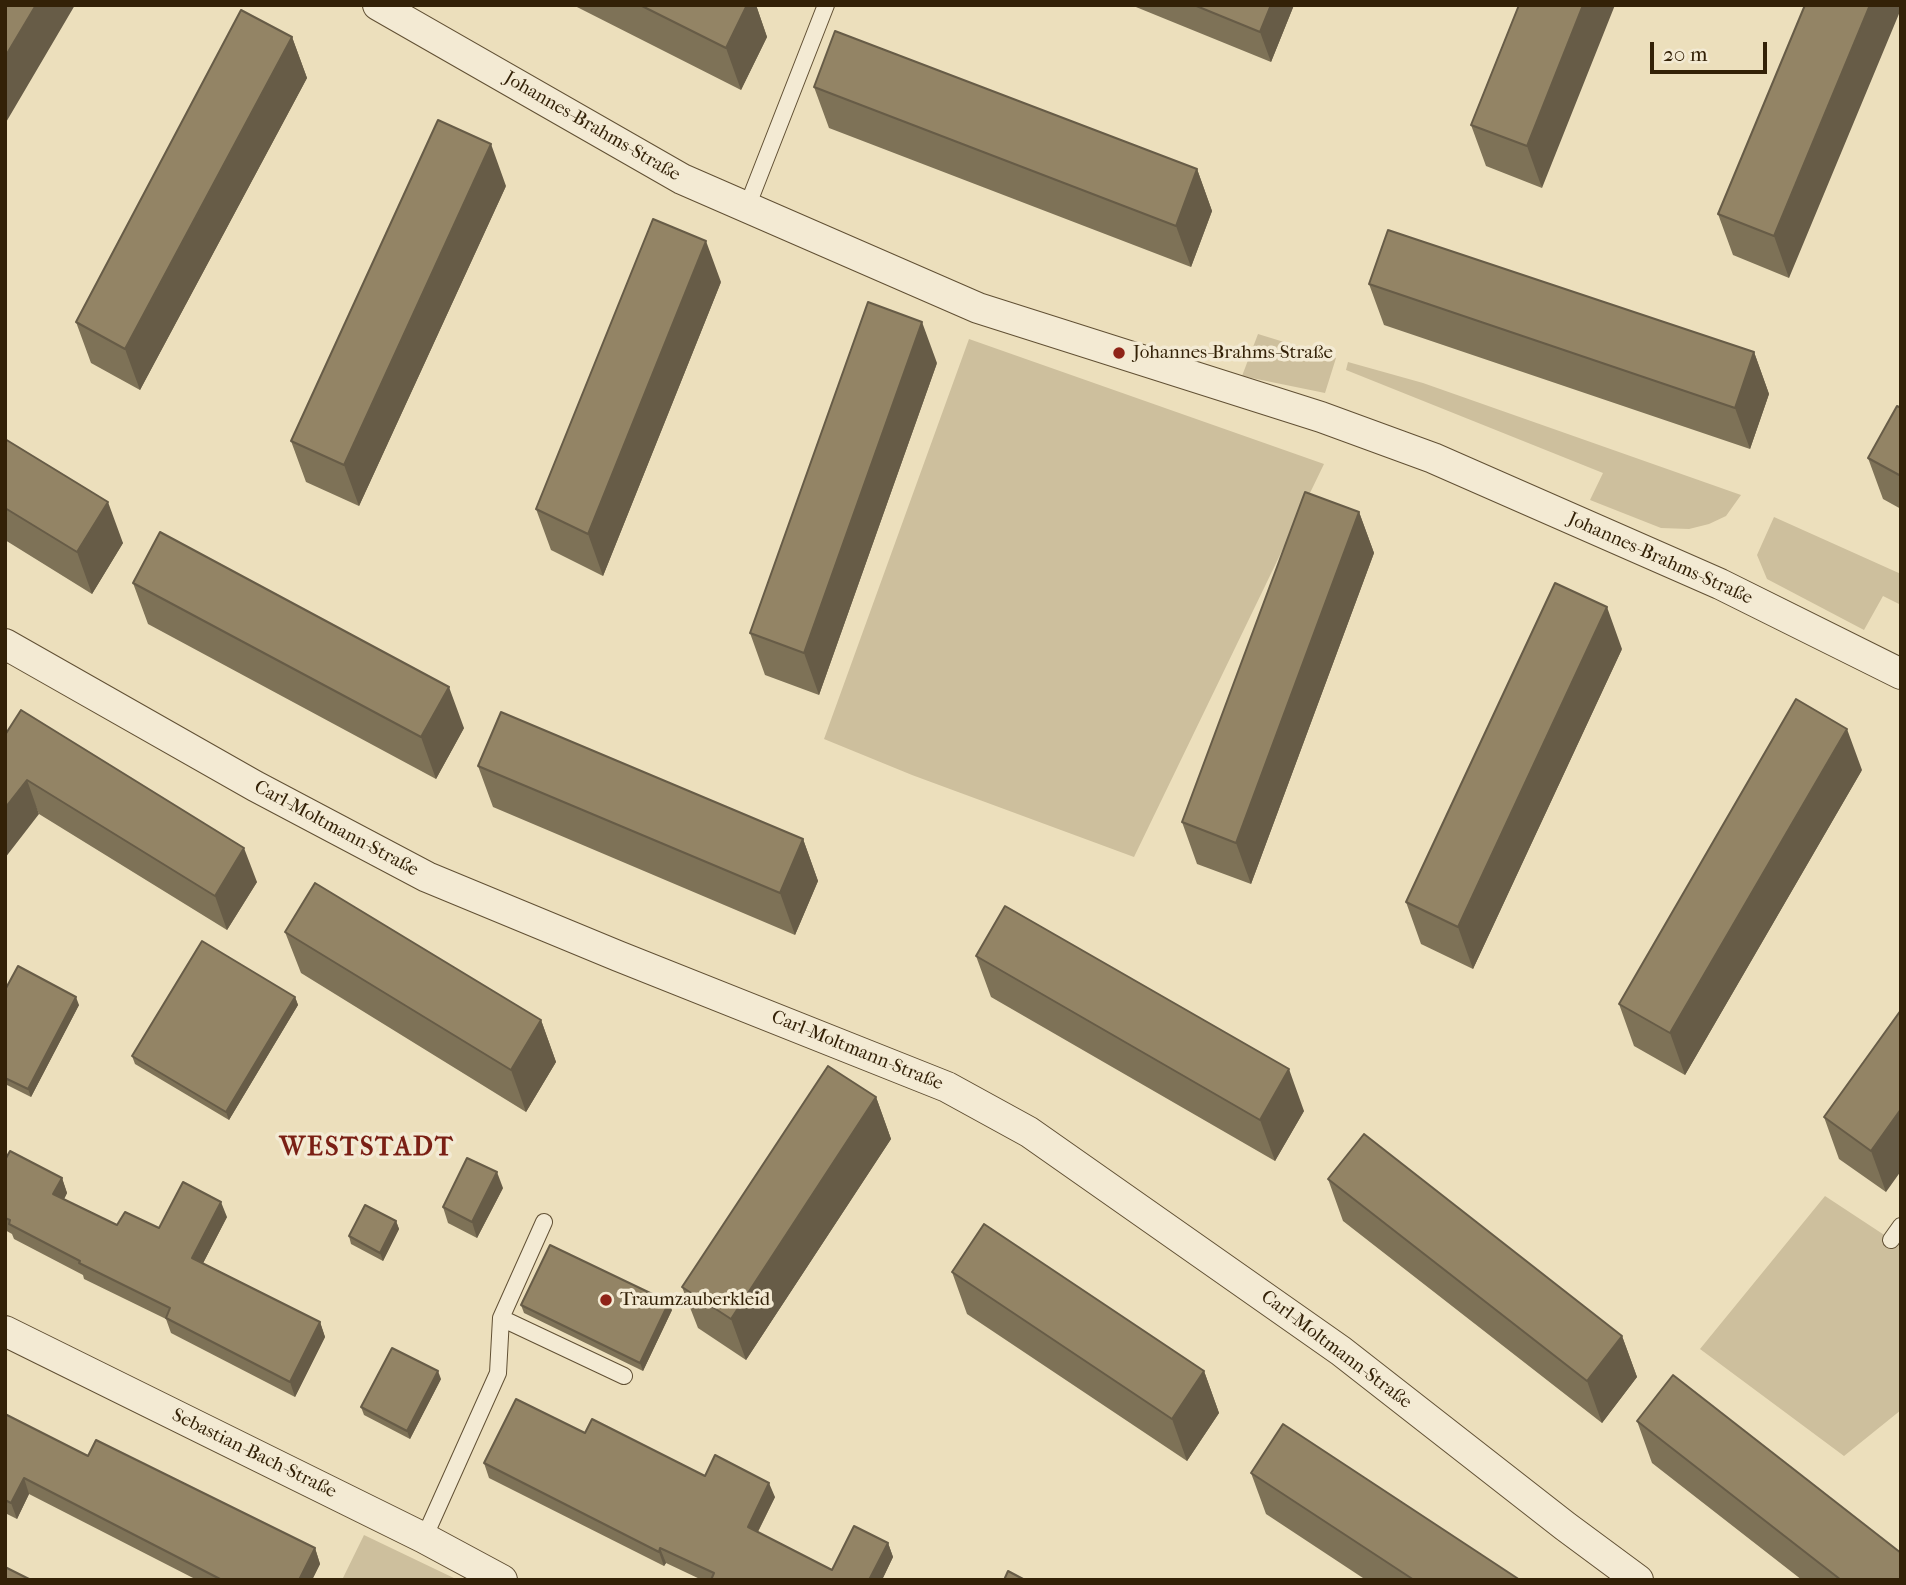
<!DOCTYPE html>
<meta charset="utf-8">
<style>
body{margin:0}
#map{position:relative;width:1906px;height:1585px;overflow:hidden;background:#ecdfbc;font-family:"IM FELL French Canon",serif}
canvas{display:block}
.frame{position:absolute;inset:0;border:7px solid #332107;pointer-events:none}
.scale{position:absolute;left:1650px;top:42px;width:117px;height:32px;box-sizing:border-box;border:4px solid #332107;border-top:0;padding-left:9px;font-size:21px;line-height:24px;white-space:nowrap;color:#332107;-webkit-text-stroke:5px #f3ead3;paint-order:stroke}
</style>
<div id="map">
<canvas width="1906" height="1585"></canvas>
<div class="frame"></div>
<div class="scale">20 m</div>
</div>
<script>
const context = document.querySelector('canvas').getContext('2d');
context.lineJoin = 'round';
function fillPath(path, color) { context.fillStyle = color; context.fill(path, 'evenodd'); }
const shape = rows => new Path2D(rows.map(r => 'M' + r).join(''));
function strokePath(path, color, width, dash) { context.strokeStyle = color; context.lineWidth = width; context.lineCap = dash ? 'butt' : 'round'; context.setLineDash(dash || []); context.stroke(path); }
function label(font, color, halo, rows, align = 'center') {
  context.font = font + ' "IM FELL French Canon",serif'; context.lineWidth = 7; context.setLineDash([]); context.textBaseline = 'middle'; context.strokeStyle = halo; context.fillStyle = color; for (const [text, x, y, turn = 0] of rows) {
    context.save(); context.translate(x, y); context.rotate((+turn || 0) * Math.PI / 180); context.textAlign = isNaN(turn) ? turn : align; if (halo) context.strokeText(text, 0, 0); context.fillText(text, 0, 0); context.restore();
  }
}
fillPath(shape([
 [1258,334,1336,358,1325,393,1242,376],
 [969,339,1324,464,1134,857,912,775,824,739],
 [1348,362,1423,383,1741,495,1726,516,1709,524,1689,529,1661,528,1590,500,1603,473,1346,370],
 [1774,517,1901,574,1901,605,1883,596,1864,630,1767,579,1757,555],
 [1825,1196,1901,1246,1901,1410,1844,1456,1700,1349],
 [364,1535,458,1580,342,1580]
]), '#cdbf9d');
const service = shape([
 [747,207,826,5],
 [1891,1240,1901,1226],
 [501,1318,624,1376],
 [424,1538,498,1373,501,1318,544,1222]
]);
const minor = shape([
 [378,5,682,179,978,308,1321,417,1433,458,1720,584,1901,674],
 [5,644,255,786,427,877,618,956,947,1087,1029,1132,1341,1351,1565,1526,1638,1580],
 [5,1331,424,1538,502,1580]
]);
strokePath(service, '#615034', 18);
strokePath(minor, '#615034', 32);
strokePath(service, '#f3ead3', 16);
strokePath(minor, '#f3ead3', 30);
fillPath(shape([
 [573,5,756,5,767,37,741,90],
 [1131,5,1294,5,1271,62],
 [1519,5,1542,188,1486,166,1471,125],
 [1805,5,1789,278,1733,255,1718,214],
 [292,37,307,78,140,390,91,363,76,322],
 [814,87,1197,169,1212,211,1191,267,829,128],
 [506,186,359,506,306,482,291,441],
 [721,282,603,576,551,550,536,509],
 [1369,284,1754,352,1769,394,1750,449,1384,325],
 [937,363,819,695,765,675,750,633],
 [1901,408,1901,509,1883,499,1868,458],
 [5,439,123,543,92,594,5,540],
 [1359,512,1374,553,1251,884,1197,864,1182,822],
 [133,583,464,728,436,779,148,624],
 [1622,649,1473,969,1421,944,1406,902],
 [5,735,257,882,227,930,39,814],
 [478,766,803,839,818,881,795,935,493,807],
 [1862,770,1685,1075,1634,1046,1619,1004],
 [285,932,541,1020,556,1062,526,1112,301,973],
 [976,956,1304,1111,1275,1161,991,997],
 [5,990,79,1005,31,1097,5,1084],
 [295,997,298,1005,229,1120,135,1064,132,1056],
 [1901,1010,1886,1192,1839,1159,1824,1117],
 [876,1097,891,1139,746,1360,698,1328,682,1287],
 [5,1160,62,1178,67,1193,64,1199,117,1225,159,1228,227,1217,203,1263,320,1322,325,1337,295,1397,171,1333,166,1319,84,1279,83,1275,14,1239,12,1234,5,1230],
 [1328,1179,1622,1336,1637,1377,1602,1423,1343,1221],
 [503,1188,477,1238,448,1223,443,1207],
 [396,1221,399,1229,383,1261,351,1244,349,1236],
 [952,1272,1204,1371,1219,1413,1187,1461,967,1314],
 [521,1305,672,1310,643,1371,524,1313],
 [441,1379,410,1439,364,1415,361,1407],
 [5,1414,88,1456,315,1548,320,1564,312,1580,197,1580,29,1494,17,1519,5,1513],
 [1637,1421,1901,1580,1802,1580,1652,1463],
 [484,1463,705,1476,775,1497,758,1532,832,1570,888,1543,893,1557,882,1580,702,1580,666,1563,664,1566,489,1478],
 [1251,1473,1520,1580,1366,1580,1266,1514]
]), '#7e7257');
fillPath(shape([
 [36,5,75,5,5,124,5,57],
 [747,5,756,5,767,37,741,90,726,48],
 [1271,5,1294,5,1271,62,1260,32],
 [1583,5,1615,5,1542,188,1527,146],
 [1870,5,1901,5,1901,9,1789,278,1774,236],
 [292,37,307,78,140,390,125,349],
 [491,144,506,186,359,506,344,465],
 [1197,169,1212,211,1191,267,1176,226],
 [706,241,721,282,603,576,588,534],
 [922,322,937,363,819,695,804,653],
 [1754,352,1769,394,1750,449,1735,408],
 [108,502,123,543,92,594,77,552],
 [1359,512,1374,553,1251,884,1236,843],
 [1607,607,1622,649,1473,969,1458,927],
 [449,687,464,728,436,779,421,737],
 [1847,729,1862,770,1685,1075,1670,1033],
 [27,780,39,814,5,858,5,808],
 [803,839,818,881,795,935,780,893],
 [244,848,257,882,227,930,215,896],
 [76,997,79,1005,31,1097,28,1089],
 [295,997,298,1005,229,1120,226,1112],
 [541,1020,556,1062,526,1112,511,1070],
 [1289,1069,1304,1111,1275,1161,1260,1120],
 [876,1097,891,1139,746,1360,731,1319],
 [1901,1109,1901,1171,1886,1192,1871,1151],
 [497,1172,503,1188,477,1238,472,1222],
 [62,1178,67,1193,59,1209,53,1194],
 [221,1202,227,1217,198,1273,192,1258],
 [396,1221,399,1229,383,1261,380,1253],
 [669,1302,672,1310,643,1371,640,1363],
 [320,1322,325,1337,295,1397,290,1382],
 [1622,1336,1637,1377,1602,1423,1587,1381],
 [438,1371,441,1379,410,1439,407,1431],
 [1204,1371,1219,1413,1187,1461,1172,1419],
 [24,1478,29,1494,17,1519,11,1503],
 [769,1483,775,1497,753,1541,748,1527],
 [888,1543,893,1557,882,1580,869,1580],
 [315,1548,320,1564,312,1580,299,1580],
 [660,1548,666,1563,664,1566,659,1552]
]), '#675c47');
const building = shape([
 [5,5,36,5,5,57,5,5],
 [640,5,747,5,726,48,640,5],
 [1194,5,1271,5,1260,32,1194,5],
 [1519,5,1583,5,1527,146,1471,125,1519,5],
 [1805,5,1870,5,1774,236,1718,214,1805,5],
 [241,10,292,37,125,349,76,322,241,10],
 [835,31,1197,169,1176,226,814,87,835,31],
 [438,120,491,144,344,465,291,441,438,120],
 [653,219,706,241,588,534,536,509,653,219],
 [1388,230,1754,352,1735,408,1369,284,1388,230],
 [868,302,922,322,804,653,750,633,868,302],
 [1897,406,1901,408,1901,476,1868,458,1897,406],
 [5,439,108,502,77,552,5,508,5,439],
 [1305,492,1359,512,1236,843,1182,822,1305,492],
 [160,532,449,687,421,737,133,583,160,532],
 [1555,583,1607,607,1458,927,1406,902,1555,583],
 [1796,699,1847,729,1670,1033,1619,1004,1796,699],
 [21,710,244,848,215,896,27,780,5,808,5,735,21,710],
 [501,712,803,839,780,893,478,766,501,712],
 [315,883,541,1020,511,1070,285,932,315,883],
 [1005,906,1289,1069,1260,1120,976,956,1005,906],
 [202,941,295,997,226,1112,132,1056,202,941],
 [18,966,76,997,28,1089,5,1078,5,990,18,966],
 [1901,1010,1901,1109,1871,1151,1824,1117,1901,1010],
 [828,1066,876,1097,731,1319,682,1287,828,1066],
 [1364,1134,1622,1336,1587,1381,1328,1179,1364,1134],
 [10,1151,62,1178,53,1194,117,1225,125,1212,159,1228,183,1182,221,1202,192,1258,320,1322,290,1382,166,1318,170,1308,79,1263,80,1261,9,1224,10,1220,5,1218,5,1160,10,1151],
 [467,1158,497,1172,472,1222,443,1207,467,1158],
 [365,1205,396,1221,380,1253,349,1236,365,1205],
 [984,1224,1204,1371,1172,1419,952,1272,984,1224],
 [550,1245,669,1302,640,1363,521,1305,550,1245],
 [392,1348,438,1371,407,1431,361,1407,392,1348],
 [1673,1375,1901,1553,1901,1580,1841,1580,1637,1421,1673,1375],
 [516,1399,585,1433,592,1419,705,1476,715,1455,769,1483,748,1527,832,1570,854,1526,888,1543,869,1580,711,1580,714,1573,660,1548,659,1552,484,1463,516,1399],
 [5,1414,88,1456,96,1440,315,1548,299,1580,222,1580,24,1478,11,1503,5,1500,5,1414],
 [1283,1424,1520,1580,1414,1580,1251,1473,1283,1424],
 [5,1567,31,1580,5,1580,5,1567],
 [1008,1571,1025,1580,1004,1580,1008,1571]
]);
fillPath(building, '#938465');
strokePath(building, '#675c47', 2);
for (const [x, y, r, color] of [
 [1119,353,7,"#8f2418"],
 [606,1300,7,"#8f2418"]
]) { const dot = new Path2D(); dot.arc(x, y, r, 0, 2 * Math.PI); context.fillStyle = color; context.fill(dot); strokePath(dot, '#f3ead3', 2.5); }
label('19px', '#332107', '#f3ead3', [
 ["Johannes-Brahms-Straße",592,127,30],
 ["Johannes-Brahms-Straße",1660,559,24],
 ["Carl-Moltmann-Straße",336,829,28],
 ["Carl-Moltmann-Straße",857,1051,22],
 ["Carl-Moltmann-Straße",1336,1350,37],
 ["Sebastian-Bach-Straße",254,1454,26]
]);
label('19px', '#332107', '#f3ead3', [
 ["Johannes-Brahms-Straße",1133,353],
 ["Traumzauberkleid",620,1300]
], 'left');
context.letterSpacing = '2px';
label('bold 26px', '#7a1f14', '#f3ead3', [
 ["WESTSTADT",367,1149]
]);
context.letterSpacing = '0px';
</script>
